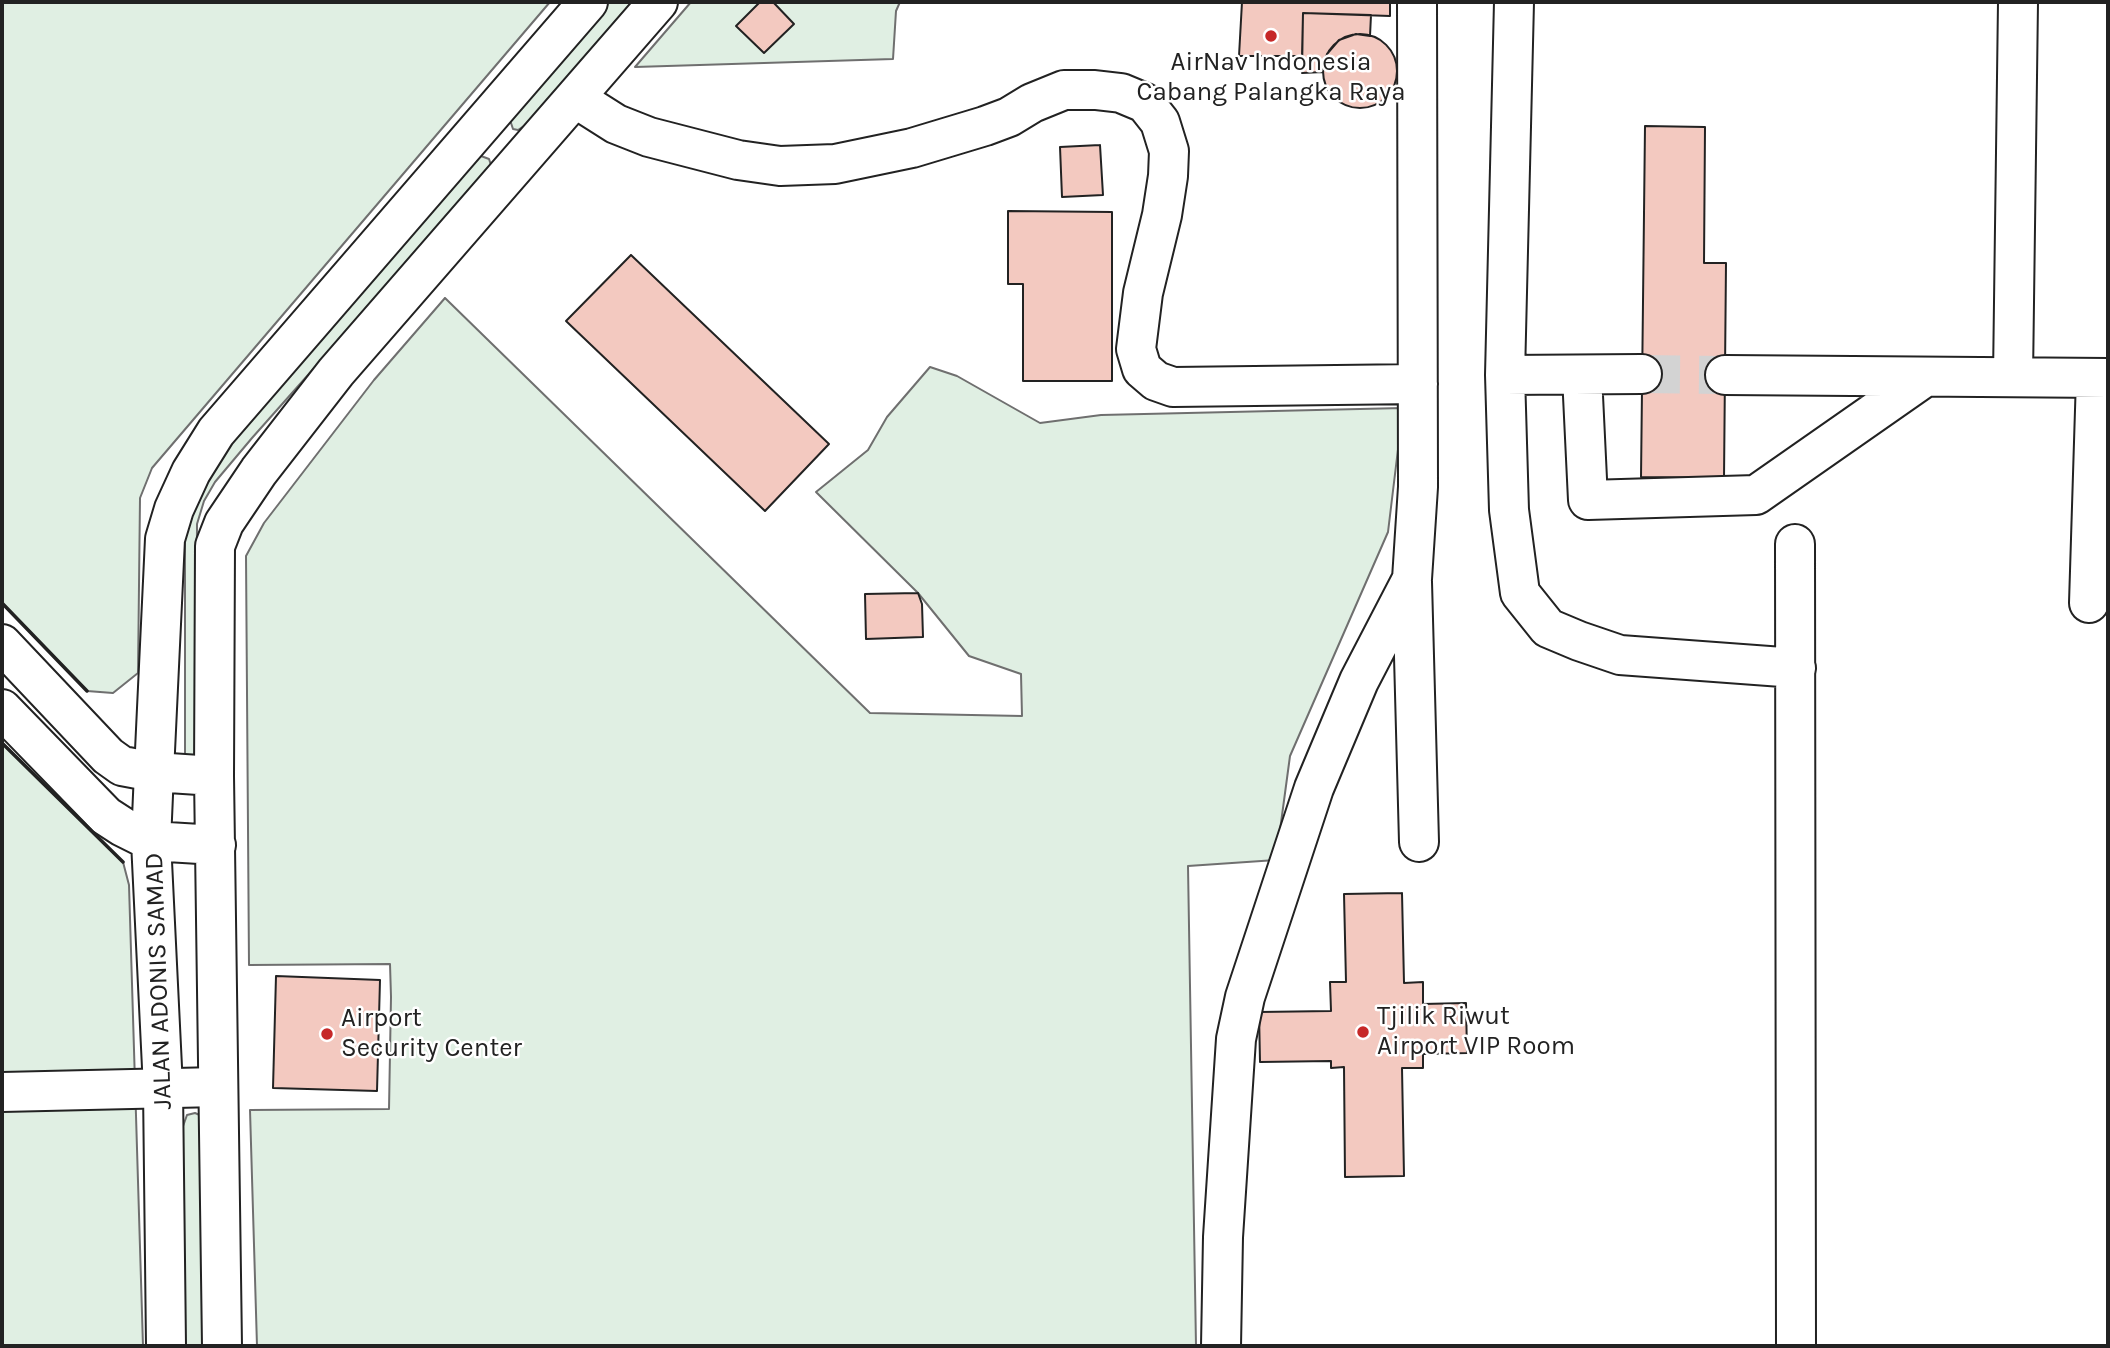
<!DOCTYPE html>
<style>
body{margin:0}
#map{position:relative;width:2110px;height:1348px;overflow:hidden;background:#fff;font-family:Karla,sans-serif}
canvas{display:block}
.frame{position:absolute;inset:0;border:4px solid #222;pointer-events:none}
</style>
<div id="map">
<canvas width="2110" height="1348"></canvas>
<div class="frame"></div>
</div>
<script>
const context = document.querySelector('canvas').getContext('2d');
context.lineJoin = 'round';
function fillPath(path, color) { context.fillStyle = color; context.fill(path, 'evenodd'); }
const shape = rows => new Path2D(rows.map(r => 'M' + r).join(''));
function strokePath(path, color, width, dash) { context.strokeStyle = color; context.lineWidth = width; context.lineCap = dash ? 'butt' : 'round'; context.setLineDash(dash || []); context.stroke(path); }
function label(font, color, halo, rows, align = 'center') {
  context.font = font + ' Karla,sans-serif'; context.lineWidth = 5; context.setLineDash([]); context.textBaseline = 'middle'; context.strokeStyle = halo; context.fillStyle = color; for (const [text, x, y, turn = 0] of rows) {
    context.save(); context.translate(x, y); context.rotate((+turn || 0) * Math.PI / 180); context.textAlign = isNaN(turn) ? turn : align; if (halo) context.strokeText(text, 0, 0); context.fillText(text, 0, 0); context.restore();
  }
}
const green = shape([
 [2,2,550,2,152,468,140,498,138,673,113,693,87,691,2,603,2,2],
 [607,2,632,2,530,122,518,130,513,129,510,120,512,113,607,2],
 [691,2,900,2,896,11,893,59,635,67,691,2],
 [481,156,489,159,492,168,252,438,215,482,204,501,197,524,196,756,185,763,185,530,206,471,476,159,481,156],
 [445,298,870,713,1022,716,1021,674,969,656,918,593,816,492,868,450,887,417,930,367,957,376,1040,423,1101,415,1403,408,1388,532,1290,756,1276,860,1188,866,1196,1346,257,1346,250,1110,389,1109,391,997,390,964,249,965,246,556,264,523,374,380,445,298],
 [2,743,123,862,129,885,143,1346,2,1346,2,743],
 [195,1113,202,1116,206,1346,185,1346,182,1129,187,1115,195,1113]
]);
fillPath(green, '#e0efe3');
strokePath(green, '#6f6f6f', 2);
const building = shape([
 [760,2,773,2,794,24,764,53,736,26,760,2],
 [1242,2,1390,2,1390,16,1303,13,1302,56,1239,56,1242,2],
 [1303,13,1371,15,1370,36,1356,34,1339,40,1327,54,1323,72,1302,73,1303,13],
 '1323 71a37 37 0 1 1 74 0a37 37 0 1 1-74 0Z',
 [1645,126,1705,127,1704,263,1726,263,1724,478,1641,477,1645,126],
 [1100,145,1103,195,1062,197,1060,147,1100,145],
 [1008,211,1112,212,1112,381,1023,381,1023,284,1008,284,1008,211],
 [631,255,829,444,765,511,566,321,631,255],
 [918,593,922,604,923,637,866,639,865,594,918,593],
 [1402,893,1404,983,1423,982,1423,1004,1466,1003,1467,1053,1423,1054,1423,1068,1402,1068,1404,1176,1345,1177,1344,1067,1331,1068,1331,1061,1260,1062,1259,1012,1331,1011,1330,982,1346,982,1344,894,1402,893],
 [276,976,380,980,377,1091,273,1088,276,976]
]);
fillPath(building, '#f3c9c0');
strokePath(building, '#222', 2);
strokePath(shape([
 [1642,374,1725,375]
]), '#d3d3d3', 38, [38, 19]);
const minor = shape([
 [1514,2,1505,375,1509,510,1520,593,1548,628,1579,641,1620,655,1796,668],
 [575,98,616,124,649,137,738,160,780,166,835,164,912,148,985,126,1009,117,1032,103,1064,90,1095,90,1121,93,1145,103,1160,122,1169,151,1168,176,1162,215,1143,293,1136,349,1142,369,1156,381,1173,387,1418,384],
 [1505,375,1642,374],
 [1582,375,1588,500,1756,495,1925,377],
 [1725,375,2108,378],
 [2013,377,2018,2],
 [1795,544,1796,1346],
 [1412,582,1419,842],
 [2089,603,2096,378],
 [154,772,165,539,174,509,191,472,216,432,588,2],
 [214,776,215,546,224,523,259,471,336,372,658,2],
 [2,1092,218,1087],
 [1221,1346,1223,1237,1236,1039,1245,997,1314,788,1359,681,1412,579,1418,487,1417,2]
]);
const major = shape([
 [2,644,108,756,122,766,154,772,214,776,222,1346],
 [2,709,106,816,123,827,151,841,216,845],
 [154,772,151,841,163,1088,166,1346]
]);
strokePath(minor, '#222', 42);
strokePath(major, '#222', 42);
strokePath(minor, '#fff', 38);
strokePath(major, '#fff', 38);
strokePath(shape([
 [2,603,87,691],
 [2,743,123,862]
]), '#222', 3.5);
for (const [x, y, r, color] of [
 [1271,36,7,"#c62828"],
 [1363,1032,7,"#c62828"],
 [327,1034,7,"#c62828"]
]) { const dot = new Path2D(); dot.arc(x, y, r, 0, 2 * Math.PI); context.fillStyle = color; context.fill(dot); strokePath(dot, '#fff', 2.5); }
label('26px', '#222', '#fff', [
 ["AirNav Indonesia",1271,63,"center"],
 ["Cabang Palangka Raya",1271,93,"center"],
 ["Tjilik Riwut",1377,1017],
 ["Airport VIP Room",1377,1047],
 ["Airport",341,1019],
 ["Security Center",341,1049]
], 'left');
label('26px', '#222', '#fff', [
 ["JALAN ADONIS SAMAD",159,981,-92]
]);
</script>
